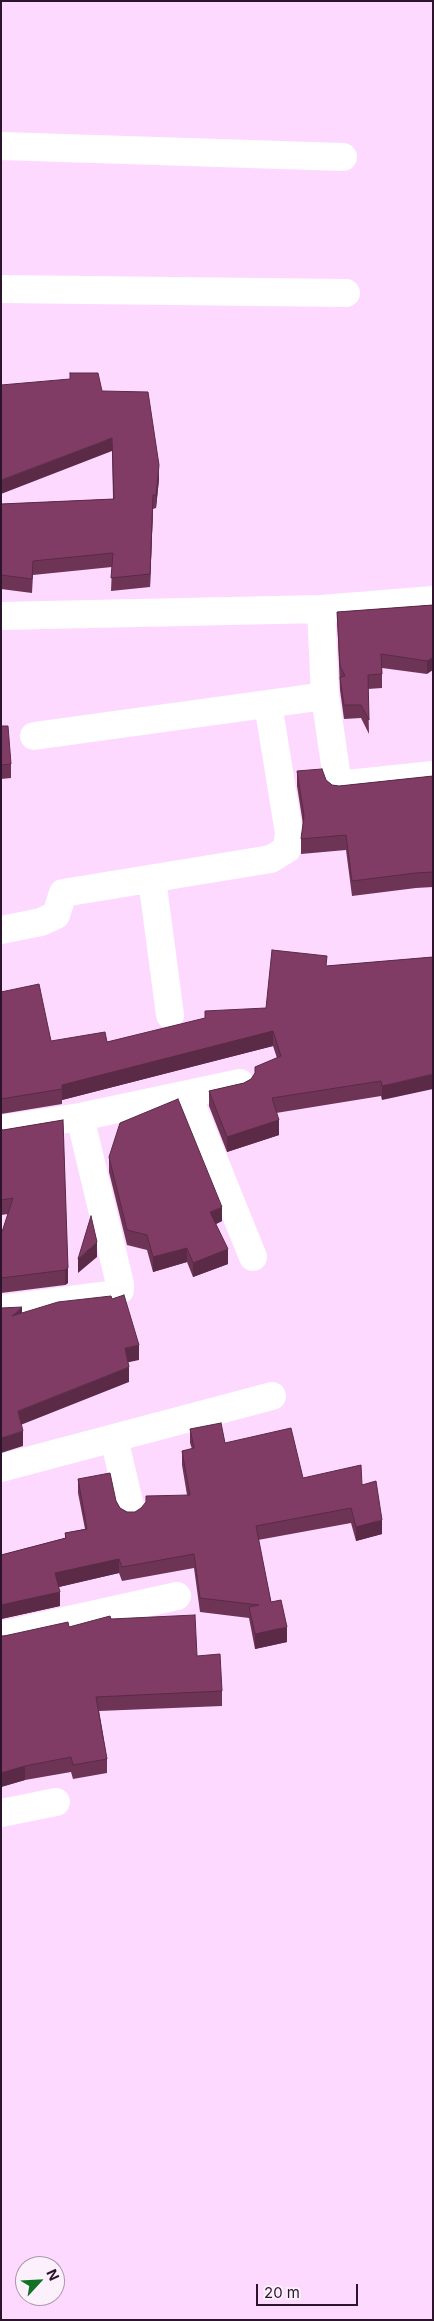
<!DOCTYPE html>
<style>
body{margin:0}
#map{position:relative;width:434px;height:2321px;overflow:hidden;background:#fed9ff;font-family:Inter,sans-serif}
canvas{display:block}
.frame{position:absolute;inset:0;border:2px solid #2b142c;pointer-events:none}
.north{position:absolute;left:15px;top:2256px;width:50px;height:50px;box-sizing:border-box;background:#fcf0fc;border:1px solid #a898a9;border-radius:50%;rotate:65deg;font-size:14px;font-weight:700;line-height:20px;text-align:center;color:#2b142c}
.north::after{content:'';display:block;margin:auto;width:18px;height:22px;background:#107324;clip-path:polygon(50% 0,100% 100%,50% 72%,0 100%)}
.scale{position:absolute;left:256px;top:2284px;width:102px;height:22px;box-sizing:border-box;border:2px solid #2b142c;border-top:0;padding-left:6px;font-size:15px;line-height:18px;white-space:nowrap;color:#2b142c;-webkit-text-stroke:4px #fcf0fc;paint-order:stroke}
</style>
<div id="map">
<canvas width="434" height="2321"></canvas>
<div class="frame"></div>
<div class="north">N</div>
<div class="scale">20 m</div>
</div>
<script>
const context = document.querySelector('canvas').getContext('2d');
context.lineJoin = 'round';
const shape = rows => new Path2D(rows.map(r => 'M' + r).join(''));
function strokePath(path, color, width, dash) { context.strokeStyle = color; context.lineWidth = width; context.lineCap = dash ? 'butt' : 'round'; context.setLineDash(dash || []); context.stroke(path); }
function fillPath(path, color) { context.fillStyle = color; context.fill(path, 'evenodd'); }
strokePath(shape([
 [1,146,343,157],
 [1,289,346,293],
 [321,609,325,696,338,785,433,775],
 [1,616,321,609,433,600],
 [34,736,325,696],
 [152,879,170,1015],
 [1,930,41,922,56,915,63,893,271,859,287,849,289,833,268,704],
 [188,1096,253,1257],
 [1,1129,80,1117,240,1083],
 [1,1309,109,1295,120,1290,120,1284,80,1117],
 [114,1438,131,1511],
 [1,1468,272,1396],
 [1,1635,177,1596],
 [1,1813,56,1802]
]), '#fff', 28);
fillPath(shape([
 [70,373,102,391,159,479,156,508,153,509,150,587,111,591,112,567,33,575,32,593,1,589,1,504,113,499,112,451,70,379],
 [433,605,427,674,382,668,382,688,368,689,369,734,361,718,344,719,340,690,337,612],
 [1,726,11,764,11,778,1,779],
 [297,771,326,780,332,785,339,786,433,776,433,887,416,888,352,896,346,850,301,854,301,839,303,824,297,786],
 [433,957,382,1100,381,1096,276,1113,279,1135,227,1152,209,1106,209,1091,244,1083,251,1079,277,1058,273,1046,62,1100,62,1104,1,1114,1,992,51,1041,107,1042,266,1008,327,966],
 [63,1120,68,1283,65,1285,1,1293,1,1235,8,1214,1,1215,1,1129,3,1130],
 [109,1157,222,1221,216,1224,228,1264,193,1277,187,1262,153,1272,147,1250,127,1245,109,1172],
 [190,1429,225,1443,303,1478,362,1485,382,1534,356,1541,351,1523,258,1540,271,1602,287,1642,255,1649,249,1618,200,1612,194,1568,122,1581,119,1573,58,1587,60,1606,1,1619,1,1555,65,1538,65,1533,85,1529,78,1493,78,1479,116,1501,120,1508,127,1512,135,1512,187,1495,182,1465,182,1451,192,1449,190,1443],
 [111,1619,197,1656,222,1691,222,1706,99,1711,107,1759,107,1773,73,1779,71,1772,25,1780,1,1787,1,1636,69,1627]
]), '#6e3456');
fillPath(shape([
 [112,438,112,451,1,494,1,480],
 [159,465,159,479,156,508,156,495],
 [153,495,153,509,150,587,150,574],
 [433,657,433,670,427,674,427,661],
 [273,1031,273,1046,62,1100,62,1085],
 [433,1074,433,1089,382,1100,382,1086],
 [279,1120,279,1135,227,1152,227,1137],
 [222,1207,222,1221,210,1227,210,1212],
 [97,1242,97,1257,78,1273,78,1259],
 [187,1248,187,1262,153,1272,153,1257],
 [228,1249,228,1264,193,1277,193,1263],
 [68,1268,68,1283,65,1285,65,1270],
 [22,1307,22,1322,12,1316],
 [139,1345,139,1360,125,1363,125,1348],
 [129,1367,129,1382,18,1426,18,1411],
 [23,1431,23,1446,1,1453,1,1438],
 [382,1520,382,1534,356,1541,356,1527],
 [119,1559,119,1573,55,1588,55,1573],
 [60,1592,60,1606,1,1619,1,1605],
 [287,1627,287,1642,255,1649,255,1634],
 [25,1766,25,1780,1,1787,1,1773]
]), '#5a2a46');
const building = shape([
 [70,373,98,373,102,391,148,392,159,465,156,495,153,495,150,574,111,578,113,553,33,561,32,579,1,575,1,504,114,499,112,438,1,480,1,385,70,379,70,373],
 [433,605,433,657,427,661,381,654,382,674,368,675,369,720,361,705,344,705,340,677,345,676,340,666,337,612,433,605],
 [1,726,8,726,11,764,1,765,1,726],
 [322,769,326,780,332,785,339,786,433,776,433,872,416,873,352,881,346,835,301,839,304,816,297,771,322,769],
 [272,950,327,956,326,966,433,957,433,1074,382,1086,381,1081,272,1098,279,1120,227,1137,209,1091,244,1083,251,1079,255,1073,255,1067,281,1056,273,1031,62,1085,62,1089,1,1099,1,992,39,984,51,1041,105,1032,107,1042,205,1018,205,1011,266,1008,272,950],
 [178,1099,222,1207,210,1212,228,1249,193,1263,187,1248,153,1257,147,1235,127,1230,109,1157,120,1123,178,1099],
 [63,1120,68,1268,65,1270,1,1278,1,1235,13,1198,1,1200,1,1129,3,1130,63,1120],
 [91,1216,97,1242,78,1259,91,1216],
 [124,1295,139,1345,125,1348,129,1367,18,1411,23,1431,1,1438,1,1308,22,1307,12,1316,58,1302,111,1296,112,1299,124,1295],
 [221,1423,225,1443,291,1428,303,1478,361,1465,362,1485,376,1481,382,1520,356,1527,351,1508,256,1526,271,1602,281,1600,287,1627,255,1634,249,1607,259,1605,200,1598,194,1554,122,1567,119,1559,55,1573,60,1592,1,1605,1,1555,66,1538,65,1533,87,1529,78,1479,110,1473,116,1501,120,1508,127,1512,135,1512,141,1508,146,1502,146,1496,190,1495,182,1451,194,1448,190,1429,221,1423],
 [195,1615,197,1656,220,1654,222,1691,96,1697,107,1759,73,1765,71,1757,25,1766,1,1773,1,1636,4,1636,68,1622,69,1627,110,1616,111,1619,195,1615]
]);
fillPath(building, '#803c64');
strokePath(building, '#5a2a46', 1);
</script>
